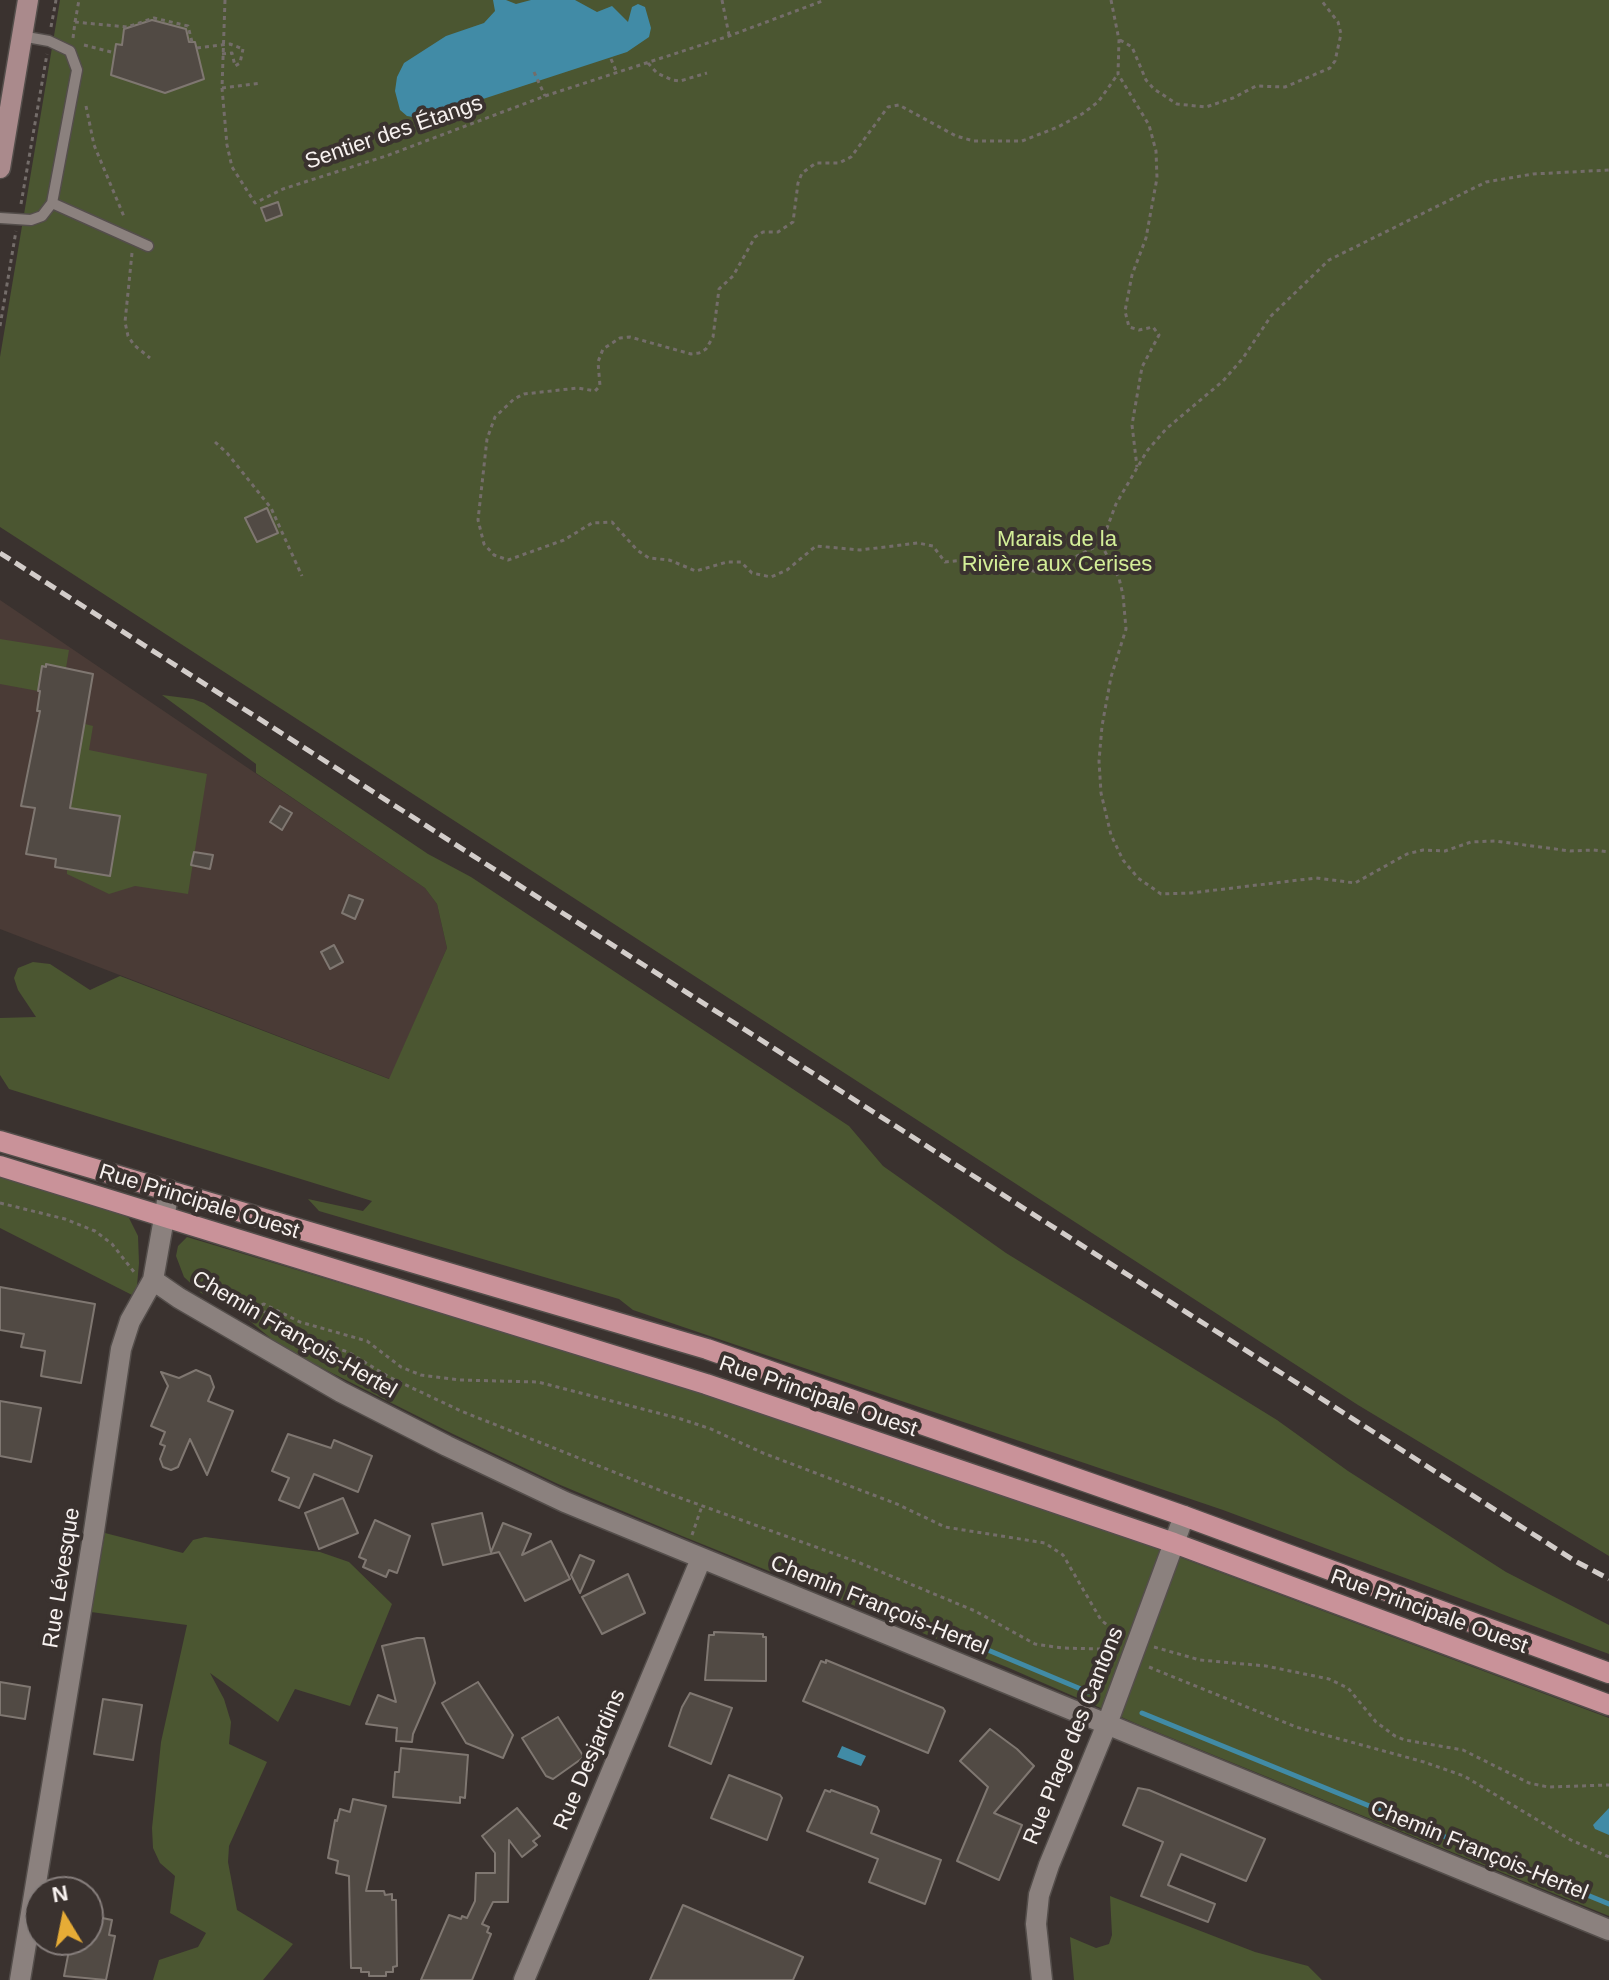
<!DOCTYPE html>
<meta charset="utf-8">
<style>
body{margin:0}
#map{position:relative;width:1609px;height:1980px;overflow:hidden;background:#3a322f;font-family:Arial,sans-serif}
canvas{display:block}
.north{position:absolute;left:24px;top:1876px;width:80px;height:80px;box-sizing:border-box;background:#3a322f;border:2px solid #867e7c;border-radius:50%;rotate:350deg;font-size:22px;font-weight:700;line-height:32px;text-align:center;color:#f7f1ef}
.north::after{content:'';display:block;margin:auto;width:28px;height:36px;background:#e6ac36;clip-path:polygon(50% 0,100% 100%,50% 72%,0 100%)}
</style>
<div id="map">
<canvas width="1609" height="1980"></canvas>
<div class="north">N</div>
</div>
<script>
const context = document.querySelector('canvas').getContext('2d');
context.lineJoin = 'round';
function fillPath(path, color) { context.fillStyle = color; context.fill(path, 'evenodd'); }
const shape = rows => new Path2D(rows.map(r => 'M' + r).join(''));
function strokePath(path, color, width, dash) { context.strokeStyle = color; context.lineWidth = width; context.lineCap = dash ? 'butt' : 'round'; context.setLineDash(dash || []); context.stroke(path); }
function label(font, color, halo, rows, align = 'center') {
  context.font = font + ' Arial,sans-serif'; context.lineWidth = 8; context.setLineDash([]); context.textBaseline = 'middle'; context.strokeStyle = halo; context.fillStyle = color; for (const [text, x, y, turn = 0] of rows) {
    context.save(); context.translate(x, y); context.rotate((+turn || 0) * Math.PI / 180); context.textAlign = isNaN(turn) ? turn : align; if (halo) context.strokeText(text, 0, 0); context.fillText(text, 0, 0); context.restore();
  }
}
fillPath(shape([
 [0,600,425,888,437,904,447,948,390,1079,0,929]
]), '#4a3b36');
fillPath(shape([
 [60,0,1609,0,1609,1556,1358,1405,0,527,0,357],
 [0,639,69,650,66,668,47,665,42,667,38,691,0,684],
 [162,695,193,699,204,703,428,854,471,877,849,1126,883,1166,1006,1253,1277,1420,1348,1471,1506,1572,1609,1625,1609,1654,1223,1510,633,1310,619,1299,319,1211,308,1199,363,1211,372,1201,9,1089,0,1075,0,1018,36,1017,18,990,14,978,18,968,33,962,50,964,90,990,120,976,389,1079,447,948,437,904,425,888,256,773,256,764],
 [85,724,93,726,89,750,207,774,188,894,135,886,109,894,67,874,67,869,120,816,70,808],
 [0,1177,117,1212,129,1218,138,1236,139,1263,136,1297,0,1228],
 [187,1237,634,1371,853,1440,1131,1539,1609,1718,1609,1916,1137,1724,1009,1668,682,1536,558,1484,453,1434,314,1364,274,1341,234,1308,201,1293,184,1277,176,1256,178,1246],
 [105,1533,183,1553,193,1540,205,1537,320,1552,349,1562,392,1604,350,1706,295,1689,278,1722,210,1673,224,1699,231,1722,229,1744,267,1762,229,1846,228,1862,237,1910,293,1944,263,1980,153,1980,159,1960,198,1947,206,1933,170,1913,175,1876,160,1863,153,1848,152,1828,161,1742,187,1625,91,1612],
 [1110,1896,1255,1952,1308,1966,1322,1980,1074,1980,1070,1937,1096,1948,1109,1944,1112,1935]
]), '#4b5631');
fillPath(shape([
 [493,0,506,0,516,4,531,0,575,0,597,12,612,6,628,22,632,7,638,4,645,7,651,28,649,37,627,52,437,114,419,118,407,116,400,110,395,91,397,77,404,63,446,36,484,23,495,11],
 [842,1746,866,1756,861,1766,837,1757],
 [1609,1808,1609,1835,1595,1829,1593,1825]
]), '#418ba6');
strokePath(shape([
 [902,1614,1088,1692],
 [1142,1713,1609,1904]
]), '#418ba6', 5);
const building = shape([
 [152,20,186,29,189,42,195,42,204,79,165,93,111,75,116,44,122,45,124,29,152,20],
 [278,202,282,215,266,221,261,208,278,202],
 [267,508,278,533,257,542,245,518,267,508],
 [46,664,93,674,70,808,120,816,110,876,55,867,56,859,26,854,35,808,21,806,40,711,37,711,40,691,38,691,42,666,46,667,46,664],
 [280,806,292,813,282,830,270,822,280,806],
 [194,852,213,855,210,869,191,865,194,852],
 [349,895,363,900,355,919,342,913,349,895],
 [334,945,343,962,330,969,321,952,334,945],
 [0,1287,95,1304,81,1383,41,1376,45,1351,21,1347,24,1334,0,1330,0,1287],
 [196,1370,210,1376,214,1387,208,1401,233,1411,207,1475,190,1439,178,1467,171,1470,163,1467,160,1459,165,1446,160,1444,165,1432,151,1426,168,1386,161,1372,179,1378,196,1370],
 [0,1401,41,1408,31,1462,0,1456,0,1401],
 [288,1434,331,1448,334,1440,372,1456,358,1492,314,1474,299,1508,279,1500,289,1478,272,1471,288,1434],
 [343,1498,358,1533,319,1549,305,1513,343,1498],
 [482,1513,491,1552,503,1523,531,1534,522,1555,551,1541,570,1579,525,1601,499,1552,443,1565,432,1524,482,1513],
 [375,1520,410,1536,397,1573,389,1570,386,1577,363,1567,366,1560,359,1557,375,1520],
 [580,1555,594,1561,580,1593,571,1575,580,1555],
 [628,1574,645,1613,602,1634,582,1597,628,1574],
 [714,1632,763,1634,763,1637,766,1637,766,1681,705,1680,709,1635,714,1635,714,1632],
 [417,1638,424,1638,435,1683,413,1734,412,1742,396,1741,397,1728,366,1724,378,1695,396,1702,382,1646,417,1638],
 [826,1660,943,1708,945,1711,928,1753,803,1701,821,1661,826,1663,826,1660],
 [0,1682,30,1687,25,1719,0,1715,0,1682],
 [478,1682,513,1735,503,1758,466,1743,442,1703,478,1682],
 [690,1693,732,1708,711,1764,669,1746,682,1707,690,1693],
 [103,1699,142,1705,133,1760,94,1754,103,1699],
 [558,1717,584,1757,553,1779,546,1776,522,1738,558,1717],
 [990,1729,1017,1749,1034,1766,994,1813,1022,1825,999,1880,957,1861,988,1787,960,1761,990,1729],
 [401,1748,468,1755,465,1798,460,1797,460,1803,393,1797,395,1772,399,1772,401,1748],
 [729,1775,780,1795,782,1798,767,1840,711,1818,729,1775],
 [1138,1788,1149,1790,1265,1839,1246,1881,1181,1854,1168,1885,1215,1904,1208,1922,1141,1896,1163,1842,1123,1825,1138,1788],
 [825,1790,830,1792,831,1790,877,1807,879,1811,871,1833,941,1860,925,1904,869,1882,878,1859,807,1831,825,1790],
 [353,1799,386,1806,366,1891,384,1891,385,1895,392,1894,392,1900,396,1900,397,1966,393,1967,393,1972,386,1972,386,1976,369,1976,369,1972,361,1972,361,1968,351,1968,349,1876,336,1873,338,1861,328,1858,335,1820,337,1821,340,1809,350,1812,353,1799],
 [517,1808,540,1836,533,1841,537,1845,522,1857,509,1840,508,1902,493,1902,482,1924,489,1927,487,1932,491,1934,472,1980,421,1980,449,1915,461,1919,462,1916,467,1918,475,1901,476,1873,495,1873,495,1853,482,1836,517,1808],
 [683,1905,803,1957,793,1980,650,1980,683,1905],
 [88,1915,112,1920,109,1935,115,1936,106,1980,64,1976,71,1940,88,1940,88,1915]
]);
fillPath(building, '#514a44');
strokePath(building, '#7f7771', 2);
const lane = shape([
 [52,203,148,246],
 [0,218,31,220,42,216,52,203,77,70,70,51,49,41,21,36]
]);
const street = shape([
 [153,1280,179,1298,341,1392,447,1446,565,1502,1609,1930],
 [20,1980,94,1531,121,1349,130,1321,153,1280,169,1190],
 [524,1980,701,1559],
 [1042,1980,1036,1924,1039,1895,1049,1865,1107,1724,1184,1516]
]);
const secondary = shape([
 [0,168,28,0]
]);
const primary = shape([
 [0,1141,707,1349,1184,1516,1609,1673],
 [0,1166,706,1384,1174,1543,1609,1705]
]);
strokePath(lane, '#544e4b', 13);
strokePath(street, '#544e4b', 23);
strokePath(secondary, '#544e4b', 23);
strokePath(primary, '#544e4b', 23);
strokePath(shape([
 [225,0,222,88,227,145,232,167,255,203,283,189,386,156,545,96,729,36,825,0],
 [722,0,729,35],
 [1111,0,1119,40,1118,74,1149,125,1156,151,1157,178,1146,238,1132,275,1125,311,1129,327,1139,330,1153,327,1159,335,1142,367,1132,425,1137,467],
 [75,22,79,0],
 [51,27,56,0],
 [73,38,75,22,127,27,154,18,188,26,192,42],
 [1120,40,1132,47,1146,80,1154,89,1177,104,1206,107,1233,98,1256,86,1285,87,1330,68,1335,61,1341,34,1338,22,1321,0],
 [84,45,115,53],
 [222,54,232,53,235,66,240,63,243,49],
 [611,59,617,73],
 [648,63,657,73,672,80,680,81,707,73],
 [534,72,545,96],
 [222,88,261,83],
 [86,106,94,145,125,219],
 [21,204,47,54],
 [132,253,125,322,128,336,134,345,150,358],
 [0,326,16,231],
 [215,442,227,453,271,508,302,576],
 [1101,544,1051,569,1037,572,1003,563,974,559,945,562,933,546,918,543,860,550,816,546,787,570,771,577,752,573,741,562,727,562,696,571,669,560,649,558,637,550,612,522,592,523,564,540,508,560,494,555,484,544,478,520,487,439,495,417,514,399,524,394,578,388,595,391,600,386,598,362,603,349,620,338,630,337,691,354,699,353,706,349,713,337,719,289,733,276,755,237,763,232,778,232,793,222,798,183,802,173,816,163,839,163,851,157,888,107,899,105,956,136,974,141,1022,141,1058,127,1082,114,1098,102,1118,74],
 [1101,544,1119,578,1123,595,1126,629,1111,677,1102,726,1099,761,1101,793,1111,835,1123,860,1138,878,1161,894,1191,893,1316,878,1355,883,1407,854,1423,850,1445,851,1471,842,1495,841,1570,851,1593,850,1609,852],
 [1101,544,1116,504,1147,451,1166,429,1223,381,1243,358,1271,316,1329,260,1486,182,1533,174,1609,170],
 [0,1203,65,1219,95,1231,112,1244,134,1272],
 [254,1307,264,1304,300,1322,367,1341,401,1367,421,1375,460,1380,538,1382,681,1419,711,1429,763,1453,897,1504,945,1527,1045,1543,1063,1555,1101,1620,1120,1635],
 [242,1312,253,1307,260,1309,306,1338,348,1352,389,1377,461,1411,664,1492,860,1563,975,1611,1035,1644,1062,1648,1101,1649,1112,1653],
 [692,1535,702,1506],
 [1154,1647,1200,1660,1266,1666,1329,1679,1348,1688,1376,1722,1395,1736,1405,1740,1463,1750,1529,1783,1548,1787,1609,1785],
 [1149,1667,1296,1727,1424,1762,1464,1776,1571,1840,1609,1857]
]), '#746d6a', 3, [4, 4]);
strokePath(lane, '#8b817e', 10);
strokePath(street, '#8b817e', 20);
strokePath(secondary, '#aa8a8c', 20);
strokePath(primary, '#c99299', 20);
strokePath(shape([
 [0,553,1575,1561,1609,1579]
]), '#d3cdca', 5, [12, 6]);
strokePath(shape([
 [197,48,230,44,243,49]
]), '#746d6a', 3, [4, 4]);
label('22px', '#f7f1ef', '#3a322f', [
 ["Sentier des Étangs",394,133,-19],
 ["Rue Principale Ouest",199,1202,17],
 ["Chemin François-Hertel",294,1335,30],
 ["Rue Principale Ouest",818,1397,19],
 ["Rue Lévesque",62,1578,-81],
 ["Chemin François-Hertel",879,1606,22],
 ["Rue Principale Ouest",1429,1612,20],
 ["Rue Plage des Cantons",1074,1736,-68],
 ["Rue Desjardins",590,1760,-67],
 ["Chemin François-Hertel",1479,1851,22]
]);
label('22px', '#d3ee98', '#3a322f', [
 ["Marais de la",1057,540],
 ["Rivière aux Cerises",1057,565]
]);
</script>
